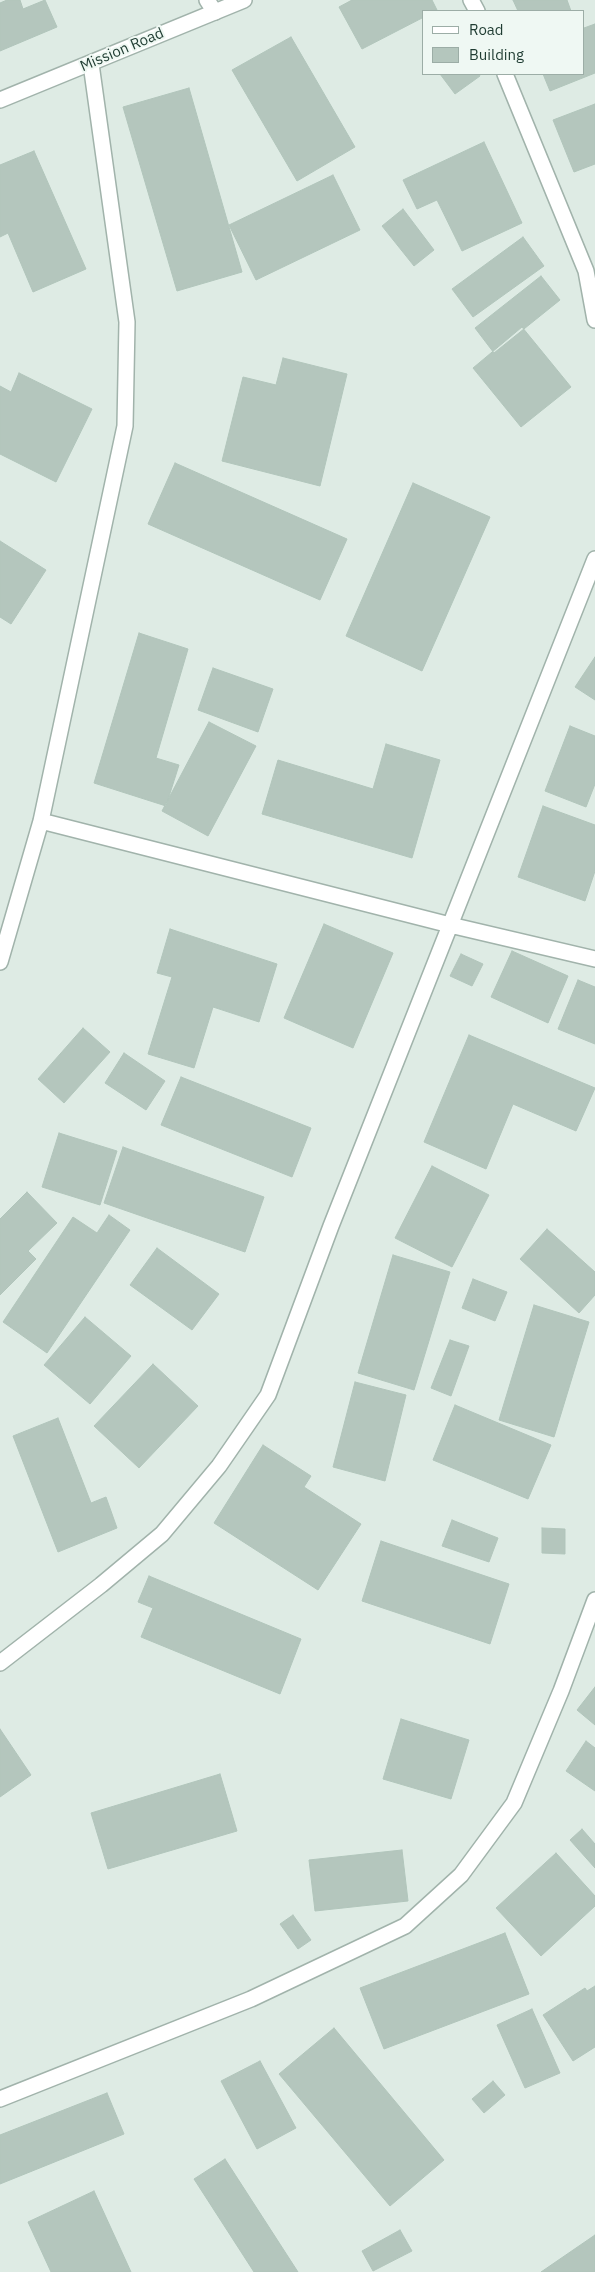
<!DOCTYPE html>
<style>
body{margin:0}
#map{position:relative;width:595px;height:2272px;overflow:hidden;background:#deebe4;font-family:"IBM Plex Sans",sans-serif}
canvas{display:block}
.legend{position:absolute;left:422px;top:10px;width:162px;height:65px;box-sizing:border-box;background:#eff8f3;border:1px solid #9cada6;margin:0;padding:6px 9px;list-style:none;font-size:15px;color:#1f3c32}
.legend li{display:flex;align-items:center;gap:10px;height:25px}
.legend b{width:25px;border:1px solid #9cada6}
</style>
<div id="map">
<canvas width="595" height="2272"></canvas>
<ul class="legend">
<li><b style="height:6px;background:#fff"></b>Road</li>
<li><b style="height:14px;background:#b4c6bd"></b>Building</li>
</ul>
</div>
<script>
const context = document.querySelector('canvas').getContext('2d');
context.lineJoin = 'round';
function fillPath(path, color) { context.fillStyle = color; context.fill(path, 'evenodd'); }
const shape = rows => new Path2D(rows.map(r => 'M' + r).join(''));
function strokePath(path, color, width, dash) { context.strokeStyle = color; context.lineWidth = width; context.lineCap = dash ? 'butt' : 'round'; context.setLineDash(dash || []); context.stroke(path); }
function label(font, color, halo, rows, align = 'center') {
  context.font = font + ' "IBM Plex Sans",sans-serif'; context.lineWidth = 4; context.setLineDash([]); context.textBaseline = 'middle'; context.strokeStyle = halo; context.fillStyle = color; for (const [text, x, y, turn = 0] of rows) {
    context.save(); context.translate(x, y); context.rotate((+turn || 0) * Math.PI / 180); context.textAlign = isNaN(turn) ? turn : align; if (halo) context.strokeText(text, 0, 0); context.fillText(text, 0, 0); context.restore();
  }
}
const building = shape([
 [7,0,20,0,23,9,45,0,57,27,0,51,0,3,7,0],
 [352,0,432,0,437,10,424,11,424,17,362,49,339,7,352,0],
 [513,0,567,0,571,11,518,11,513,0],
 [595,24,595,73,550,91,543,74,584,74,584,28,595,24],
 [291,37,355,147,297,181,232,70,291,37],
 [440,74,479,74,480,76,455,94,440,74],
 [189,88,242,272,177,291,123,107,189,88],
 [595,104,595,164,574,172,553,120,595,104],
 [484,142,522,223,462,251,437,200,417,209,403,180,484,142],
 [34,151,86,269,33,292,8,233,0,237,0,165,34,151],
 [333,175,360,230,256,280,229,225,333,175],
 [403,209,434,250,414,266,382,226,403,209],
 [523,237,544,266,473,317,452,289,523,237],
 [541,276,560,300,494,353,475,328,541,276],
 [522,327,571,387,521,427,473,368,522,327],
 [283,358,347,374,320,486,222,461,243,377,276,385,283,358],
 [19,373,92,409,56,482,0,454,0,386,11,392,19,373],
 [175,463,347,539,320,600,148,524,175,463],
 [413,483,490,517,422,671,346,636,413,483],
 [0,541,46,570,11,624,0,617,0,541],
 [139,633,188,649,156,758,179,765,166,806,94,783,139,633],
 [595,657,595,700,575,687,595,657],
 [213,668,273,689,258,732,198,710,213,668],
 [209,722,256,746,208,836,162,811,209,722],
 [570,726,595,736,595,784,586,807,545,791,570,726],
 [386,744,440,760,412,858,262,814,278,760,373,789,386,744],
 [543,806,595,825,595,871,585,901,518,877,543,806],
 [324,924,393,953,353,1048,284,1018,324,924],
 [170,929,277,964,259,1022,213,1007,194,1068,148,1054,172,977,157,973,170,929],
 [512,951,568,976,548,1023,491,997,512,951],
 [461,954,483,964,472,986,450,976,461,954],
 [578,980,595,987,595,1044,558,1029,578,980],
 [83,1028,110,1052,64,1103,38,1079,83,1028],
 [469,1035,595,1088,576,1131,513,1104,486,1169,424,1142,469,1035],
 [124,1053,165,1081,146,1110,105,1083,124,1053],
 [181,1077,311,1128,292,1177,161,1125,181,1077],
 [59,1133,117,1151,100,1205,42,1187,59,1133],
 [123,1147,264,1197,245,1252,104,1203,123,1147],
 [432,1166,489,1195,452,1267,395,1238,432,1166],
 [27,1192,57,1223,28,1251,36,1259,0,1295,0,1219,27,1192],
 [109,1215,130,1230,47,1353,3,1322,73,1217,97,1233,109,1215],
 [547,1229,595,1272,595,1295,579,1313,520,1259,547,1229],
 [157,1248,219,1294,192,1330,130,1285,157,1248],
 [393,1255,450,1272,414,1390,358,1373,393,1255],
 [473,1279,507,1292,495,1321,462,1308,473,1279],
 [534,1305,589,1322,554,1437,499,1420,534,1305],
 [85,1317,131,1356,90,1404,44,1365,85,1317],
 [450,1340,469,1346,451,1396,431,1388,450,1340],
 [153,1364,198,1406,139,1468,94,1426,153,1364],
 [355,1382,406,1395,385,1481,333,1467,355,1382],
 [455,1405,551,1445,528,1499,433,1460,455,1405],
 [58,1418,91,1503,106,1497,117,1528,58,1552,13,1436,58,1418],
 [263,1445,311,1476,304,1487,361,1524,318,1590,214,1523,263,1445],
 [452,1520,498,1538,489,1562,442,1546,452,1520],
 [542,1528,565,1529,565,1554,542,1553,542,1528],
 [381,1541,509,1584,490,1644,362,1601,381,1541],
 [149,1576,301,1639,280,1694,141,1637,153,1608,138,1602,149,1576],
 [595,1687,595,1725,577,1710,595,1687],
 [401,1719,469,1740,451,1799,383,1779,401,1719],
 [0,1729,31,1775,0,1797,0,1729],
 [586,1741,595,1748,595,1791,566,1771,586,1741],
 [220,1774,237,1831,108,1869,91,1813,220,1774],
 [582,1829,595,1844,595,1868,570,1840,582,1829],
 [402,1850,408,1901,315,1911,309,1860,402,1850],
 [556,1853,595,1896,595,1906,541,1956,496,1908,556,1853],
 [293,1915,311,1940,298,1949,280,1924,293,1915],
 [505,1933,529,1994,384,2049,360,1988,505,1933],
 [595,1986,595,2047,573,2061,543,2015,585,1988,587,1991,595,1986],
 [532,2009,560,2073,525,2088,497,2025,532,2009],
 [334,2028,444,2160,390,2206,279,2074,334,2028],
 [260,2061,296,2128,257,2149,221,2081,260,2061],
 [493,2081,505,2095,484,2113,472,2099,493,2081],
 [107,2093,124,2134,0,2184,0,2135,107,2093],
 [225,2159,298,2272,254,2272,194,2179,225,2159],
 [94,2191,131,2272,51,2272,28,2222,94,2191],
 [400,2230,412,2251,373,2271,362,2251,400,2230],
 [595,2235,595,2272,541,2272,595,2235]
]);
fillPath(building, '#b4c6bd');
strokePath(building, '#b1c5bb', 1);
const minor = shape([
 [207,0,215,12],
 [471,0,477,11],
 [505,74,586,271,595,320],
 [41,821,450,925,595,959],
 [0,962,41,821,125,426,127,322,91,64],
 [0,1663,101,1585,162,1534,219,1466,268,1395,331,1226,595,559],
 [0,2099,251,1999,405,1926,461,1875,514,1803,561,1691,595,1600]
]);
const tertiary = shape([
 [0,100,244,0]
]);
strokePath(minor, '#a1b3ab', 18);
strokePath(tertiary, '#a1b3ab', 18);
strokePath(minor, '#fff', 15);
strokePath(tertiary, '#fff', 15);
label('15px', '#1f3c32', '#eff8f3', [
 ["Mission Road",122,50,-23]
]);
</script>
